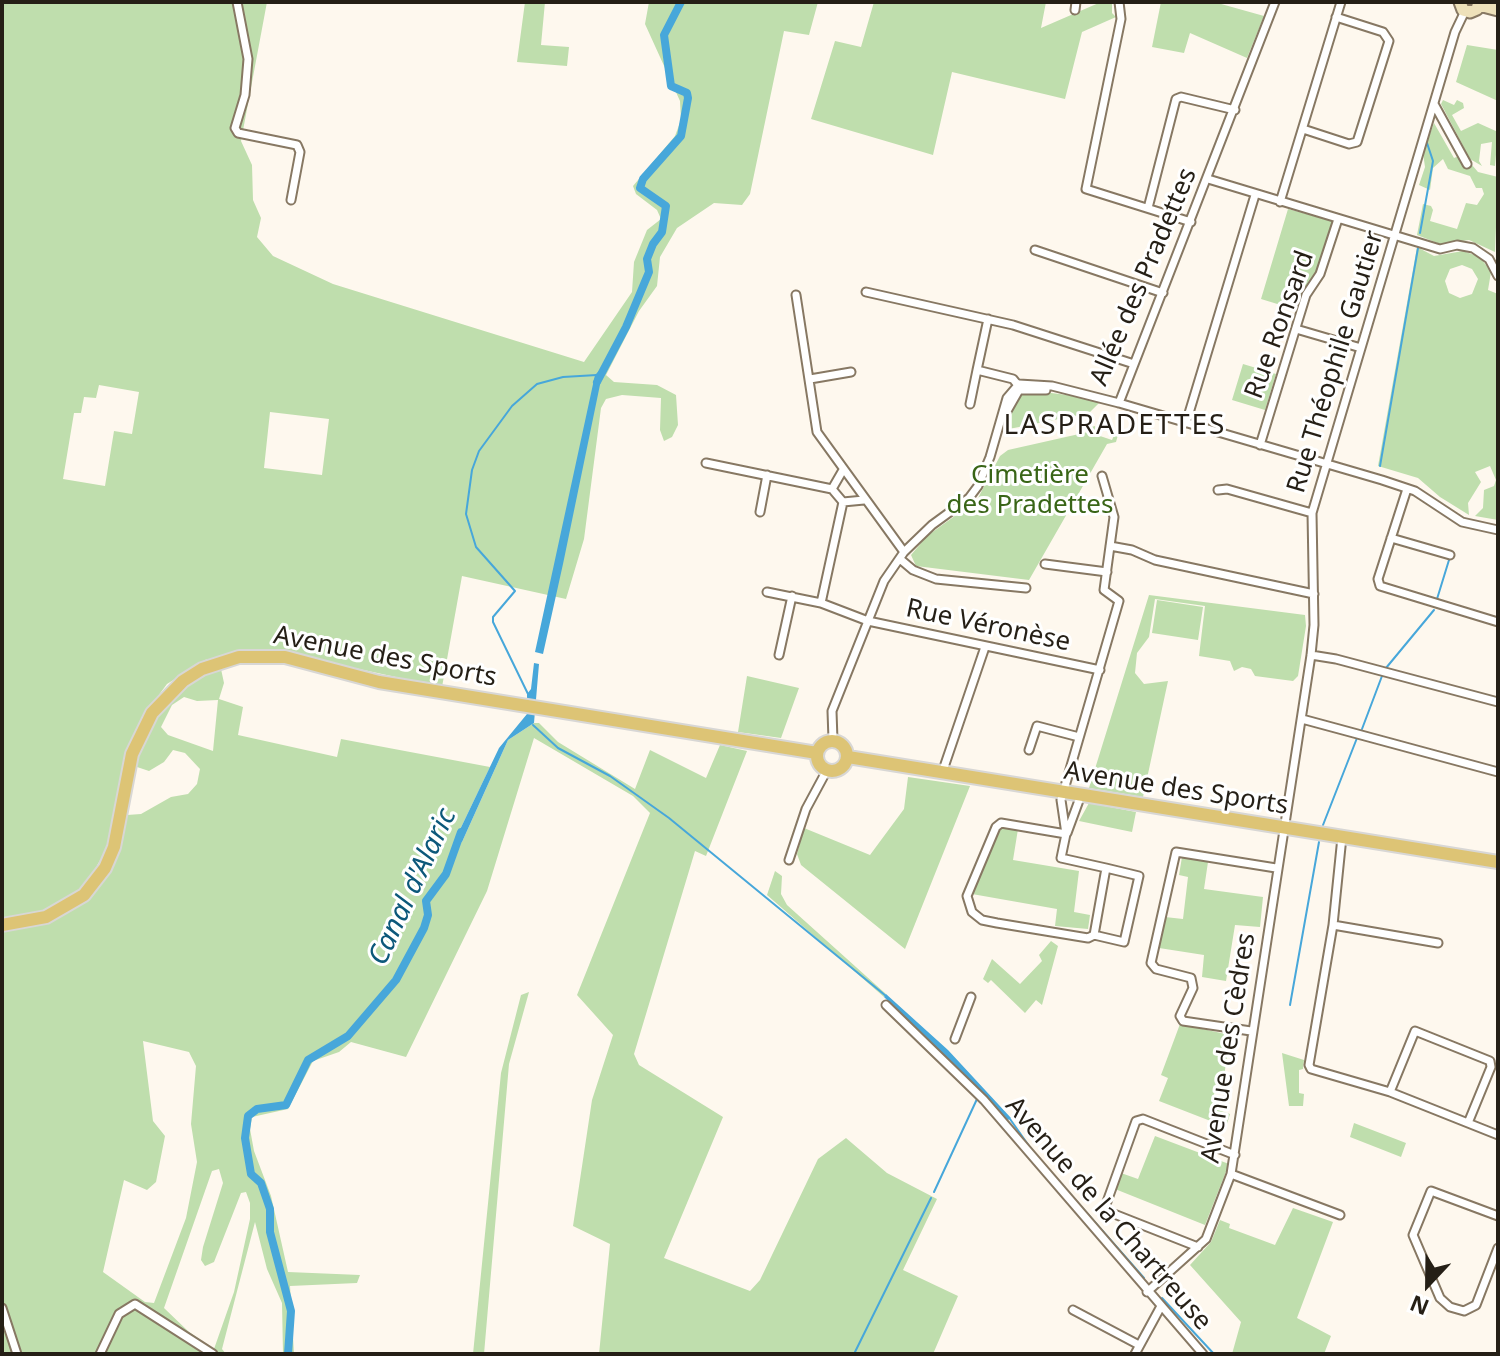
<!DOCTYPE html>
<meta charset="utf-8">
<style>
body{margin:0}
#map{position:relative;width:1500px;height:1356px;overflow:hidden;background:#fef8ee;font-family:"Noto Sans",sans-serif}
canvas{display:block}
.frame{position:absolute;inset:0;border:4px solid #251f16;pointer-events:none}
.north{position:absolute;left:1388px;top:1244px;width:80px;height:80px;-webkit-text-stroke:6px #fff;paint-order:stroke;rotate:202deg;font-size:22px;font-weight:700;line-height:32px;text-align:center;color:#251f16}
.north::after{content:'';display:block;margin:auto;width:28px;height:36px;background:#251f16;clip-path:polygon(50% 0,100% 100%,50% 72%,0 100%)}
</style>
<div id="map">
<canvas width="1500" height="1356"></canvas>
<div class="frame"></div>
<div class="north">N</div>
</div>
<script>
const context = document.querySelector('canvas').getContext('2d');
context.lineJoin = 'round';
function fillPath(path, color) { context.fillStyle = color; context.fill(path, 'evenodd'); }
const shape = rows => new Path2D(rows.map(r => 'M' + r).join(''));
function strokePath(path, color, width, dash) { context.strokeStyle = color; context.lineWidth = width; context.lineCap = dash ? 'butt' : 'round'; context.setLineDash(dash || []); context.stroke(path); }
function label(font, color, halo, rows, align = 'center') {
  context.font = font + ' "Noto Sans",sans-serif'; context.lineWidth = 6; context.setLineDash([]); context.textBaseline = 'middle'; context.strokeStyle = halo; context.fillStyle = color; for (const [text, x, y, turn = 0] of rows) {
    context.save(); context.translate(x, y); context.rotate((+turn || 0) * Math.PI / 180); context.textAlign = isNaN(turn) ? turn : align; if (halo) context.strokeText(text, 0, 0); context.fillText(text, 0, 0); context.restore();
  }
}
fillPath(shape([
 [2,2,267,2,241,141,252,165,253,200,261,218,257,237,273,256,333,284,584,362,632,292,634,262,647,230,661,219,657,210,636,194,633,186,675,136,681,120,680,101,645,24,649,2,818,2,809,35,784,31,750,194,742,205,714,203,677,228,660,257,657,286,639,311,606,375,614,382,657,385,676,395,678,425,672,437,664,441,660,430,661,398,622,395,606,399,601,408,584,539,566,599,462,576,442,687,276,651,245,651,205,660,167,684,147,711,110,843,83,890,47,911,2,921],
 [99,385,139,392,132,434,114,431,105,486,63,479,74,413,81,413,84,397,96,398],
 [270,412,329,419,322,475,264,468],
 [525,2,545,2,541,45,569,47,567,66,517,62],
 [874,2,1046,2,1041,28,1101,2,1112,2,1112,13,1116,17,1082,32,1065,99,952,72,933,155,811,119,835,41,861,47],
 [1161,2,1214,2,1264,16,1247,58,1190,33,1184,53,1152,47],
 [1467,45,1498,50,1498,101,1456,82],
 [1443,100,1454,105,1457,100,1463,103,1464,108,1452,115,1461,131,1478,123,1498,132,1495,166,1490,165,1492,142,1481,144,1479,161,1482,166,1470,159,1441,104],
 [1434,123,1454,158,1459,156,1466,169,1472,165,1478,172,1498,177,1495,252,1469,240,1440,244,1417,235,1423,204,1431,206,1433,210,1430,221,1457,229,1466,203,1477,205,1484,194,1482,188,1476,188,1470,176,1448,169,1443,159,1433,168,1430,190,1419,185,1425,167,1423,153],
 [1288,209,1333,221,1318,273,1303,293,1297,310,1261,299],
 [1417,247,1434,256,1463,251,1480,257,1491,272,1488,290,1498,294,1498,520,1475,516,1483,508,1484,490,1494,486,1496,480,1490,466,1475,472,1481,482,1468,503,1469,515,1440,497,1418,478,1378,466],
 [1462,265,1472,269,1478,279,1472,294,1460,298,1449,293,1445,281,1450,269],
 [1243,364,1276,374,1265,410,1232,400],
 [1028,390,1067,395,1100,402,1089,413,1004,430,1016,397],
 [1095,426,1097,435,1112,440,1115,433,1118,435,1116,442,1107,444,1029,580,916,566,911,555,927,536,977,500,1000,456,1008,450,1088,432,1088,428],
 [1149,595,1305,615,1306,626,1298,676,1293,681,1255,676,1251,669,1242,667,1234,671,1230,661,1199,656,1205,606,1155,599,1149,637,1137,653,1135,673,1144,684,1168,681,1143,797,1089,788],
 [1157,600,1203,607,1198,640,1152,633],
 [221,669,224,683,219,699,243,707,238,735,337,757,341,739,490,767,455,840,462,842,508,740,534,723,539,723,558,742,635,789,650,750,706,778,720,745,747,751,706,856,695,851,634,1054,639,1065,723,1117,664,1258,750,1291,760,1280,818,1159,846,1138,887,1173,937,1199,903,1270,958,1296,933,1354,599,1354,610,1244,573,1226,592,1100,613,1035,577,995,650,813,633,796,534,738,487,891,406,1057,351,1042,339,1052,313,1061,288,1109,252,1117,250,1129,254,1151,271,1196,288,1272,360,1275,357,1283,290,1286,294,1354,283,1354,282,1303,267,1269,255,1222,222,1349,226,1354,2,1354,2,930,55,918,75,908,95,891,113,857,127,815,141,814,171,797,188,794,197,784,200,769,185,753,173,750,164,762,149,771,134,766,165,702,204,672],
 [184,697,197,701,218,700,213,751,168,735,161,727,172,705],
 [143,1041,189,1052,196,1066,191,1124,197,1162,186,1218,154,1303,145,1302,103,1272,124,1180,147,1190,156,1182,165,1136,153,1121],
 [219,1169,223,1183,203,1247,201,1260,205,1266,214,1262,241,1193,246,1192,250,1203,250,1219,234,1292,214,1349,189,1332,164,1308,212,1171],
 [747,676,799,688,781,738,738,732],
 [908,777,970,786,905,949,801,865,797,854,804,828,870,855,904,809],
 [1089,803,1136,812,1132,832,1079,821],
 [1005,826,1018,829,1013,860,1079,871,1074,912,1090,915,1088,929,1055,926,1057,909,972,894,1001,827],
 [1182,857,1208,862,1204,889,1263,897,1260,927,1235,925,1226,981,1202,977,1204,955,1159,948,1165,917,1183,919,1188,877,1179,875],
 [775,871,782,876,781,894,787,905,886,994,884,997,767,895],
 [1051,941,1058,946,1042,1005,1036,1000,1025,1013,991,980,988,983,983,979,992,959,1020,984,1042,961,1039,955],
 [529,992,509,1064,484,1354,473,1354,501,1073,521,995],
 [1180,1024,1230,1035,1224,1077,1216,1082,1212,1108,1230,1114,1226,1127,1159,1101,1168,1078,1161,1075],
 [1282,1053,1304,1060,1303,1069,1299,1070,1299,1093,1304,1094,1303,1106,1289,1106],
 [1354,1123,1406,1143,1401,1157,1350,1137],
 [1155,1136,1229,1164,1205,1225,1115,1189,1121,1173,1138,1179],
 [1293,1208,1333,1222,1297,1318,1331,1336,1324,1354,1232,1354,1241,1322,1190,1265,1211,1242,1220,1220,1230,1224,1229,1228,1275,1245]
]), '#bfdead');
fillPath(shape([
 [599,371,602,375,563,564,543,654,535,652,595,375],
 [534,663,539,664,534,723,508,740,462,842,455,840,499,748,527,714,527,694,531,689],
 [886,994,948,1050,1011,1118,1008,1120,884,997]
]), '#47a7da');
strokePath(shape([
 [1420,233,1433,161,1427,143],
 [1380,466,1418,248],
 [1437,599,1449,560],
 [1386,668,1434,610],
 [528,694,493,622,493,617,515,591,476,547,466,514,472,470,479,451,512,406,537,384,563,377,597,375],
 [533,725,558,748,610,776,669,818,886,996],
 [1362,729,1382,676],
 [1323,825,1357,738],
 [1290,1005,1319,842],
 [1010,1119,1034,1153,1144,1278],
 [934,1192,977,1099],
 [1162,1298,1214,1354],
 [854,1354,931,1198]
]), '#47a7da', 2);
strokePath(shape([
 [597,382,626,327,649,272,647,259,653,244,662,232,666,206,640,188,643,179,681,136,688,98,687,93,671,86,664,35,681,2],
 [288,1354,291,1311,270,1232,270,1209,261,1183,251,1174,245,1138,248,1116,257,1109,286,1105,308,1060,348,1036,396,980,424,928,428,915,426,901,446,874,461,832]
]), '#47a7da', 8);
const street = shape([
 [237,2,248,59,245,95,235,128,238,133,297,145,300,152,291,200],
 [1119,2,1121,19,1086,189,1191,222],
 [1075,10,1076,2],
 [1434,104,1467,164],
 [1303,129,1349,144,1357,142,1389,41,1383,32,1336,17],
 [1208,179,1440,249,1457,245,1473,248,1489,259,1498,276],
 [1280,202,1341,2],
 [1148,208,1176,99,1181,97,1235,110],
 [1035,250,1163,293],
 [866,292,1013,325,1134,364],
 [796,295,817,432,904,552],
 [988,319,977,370,1013,379,1021,389],
 [1296,329,1361,348],
 [810,379,851,372],
 [1119,403,1275,2],
 [970,404,977,370],
 [1007,411,1019,390,1046,390],
 [1186,423,1255,195],
 [1260,445,1306,295,1320,274,1338,219],
 [706,463,832,489,843,502],
 [832,489,843,470],
 [1407,489,1378,579,1380,586,1498,622],
 [1218,490,1227,489,1312,513],
 [760,512,767,475],
 [1391,538,1450,555],
 [1110,546,1132,550,1155,560,1314,594],
 [900,559,913,570,936,579,1026,588],
 [1045,564,1107,572],
 [767,592,821,603,868,621,1100,670],
 [821,603,843,502,864,500],
 [779,655,792,596],
 [1311,655,1336,659,1498,702],
 [1302,719,1498,772],
 [833,740,832,711,884,581,904,552,932,525,969,498,978,486,990,457,1007,398,1019,384,1052,386,1119,403,1382,480,1415,491,1462,522,1498,530],
 [1029,750,1037,726,1079,737],
 [942,773,985,647],
 [1067,833,1081,795],
 [1066,834,1001,823,996,827,967,896,972,912,982,920,997,923,1088,938,1094,935,1106,868,1061,858,1066,834,1061,800,1119,601,1104,590,1114,517,1102,476],
 [1342,837,1333,925,1309,1065,1311,1069,1390,1092,1498,1135],
 [789,860,806,809,827,770],
 [1333,925,1438,943],
 [1094,935,1124,942,1139,876,1106,868],
 [886,1005,984,1100,1203,1354],
 [1251,1031,1183,1021,1180,1016,1193,988,1191,978,1156,969,1151,963,1176,852,1276,868],
 [955,1039,971,997],
 [1390,1092,1415,1031,1490,1061,1491,1067,1468,1123],
 [1231,1174,1340,1215],
 [1498,1216,1431,1191,1413,1235,1440,1298,1450,1307,1464,1311,1476,1305,1498,1248],
 [1198,1247,1104,1210,1136,1121,1143,1119,1235,1155],
 [1147,1292,1206,1239,1231,1174,1311,655,1314,625,1312,513,1455,32,1465,11],
 [2,1308,17,1354],
 [1073,1310,1139,1345],
 [100,1354,119,1314,135,1304,213,1354],
 [1135,1354,1160,1308]
]);
const secondary = shape([
 [1460,2,1463,10,1470,12,1477,9,1479,2],
 [1479,5,1498,10]
]);
const primary = shape([
 '817 756a15 15 0 1 1 30 0a15 15 0 1 1-30 0Z',
 [848,757,1498,862],
 [2,925,46,917,84,895,105,868,114,847,132,754,152,713,183,681,202,669,239,657,285,657,379,682,817,753]
]);
strokePath(street, '#877863', 11);
strokePath(secondary, '#877863', 15);
strokePath(primary, '#d8d7d5', 16);
strokePath(street, '#fff', 7);
strokePath(secondary, '#eee1ba', 11);
strokePath(primary, '#ddc475', 12);
label('26px', '#251f16', '#fff', [
 ["Allée des Pradettes",1144,277,-67],
 ["Rue Ronsard",1280,325,-70],
 ["Rue Théophile Gautier",1336,362,-73],
 ["Rue Véronèse",988,626,12],
 ["Avenue des Sports",385,657,11],
 ["Avenue des Sports",1176,789,9],
 ["Avenue des Cèdres",1229,1048,-81],
 ["Avenue de la Chartreuse",1108,1214,49]
]);
label('26px', '#396517', '#fff', [
 ["Cimetière",1030,476],
 ["des Pradettes",1030,506]
]);
context.letterSpacing = '2px';
label('28px', '#251f16', '#fff', [
 ["LASPRADETTES",1115,426]
]);
context.letterSpacing = '0px';
label('italic 28px', '#0c587a', '#fff', [
 ["Canal d'Alaric",413,887,-65]
]);
</script>
